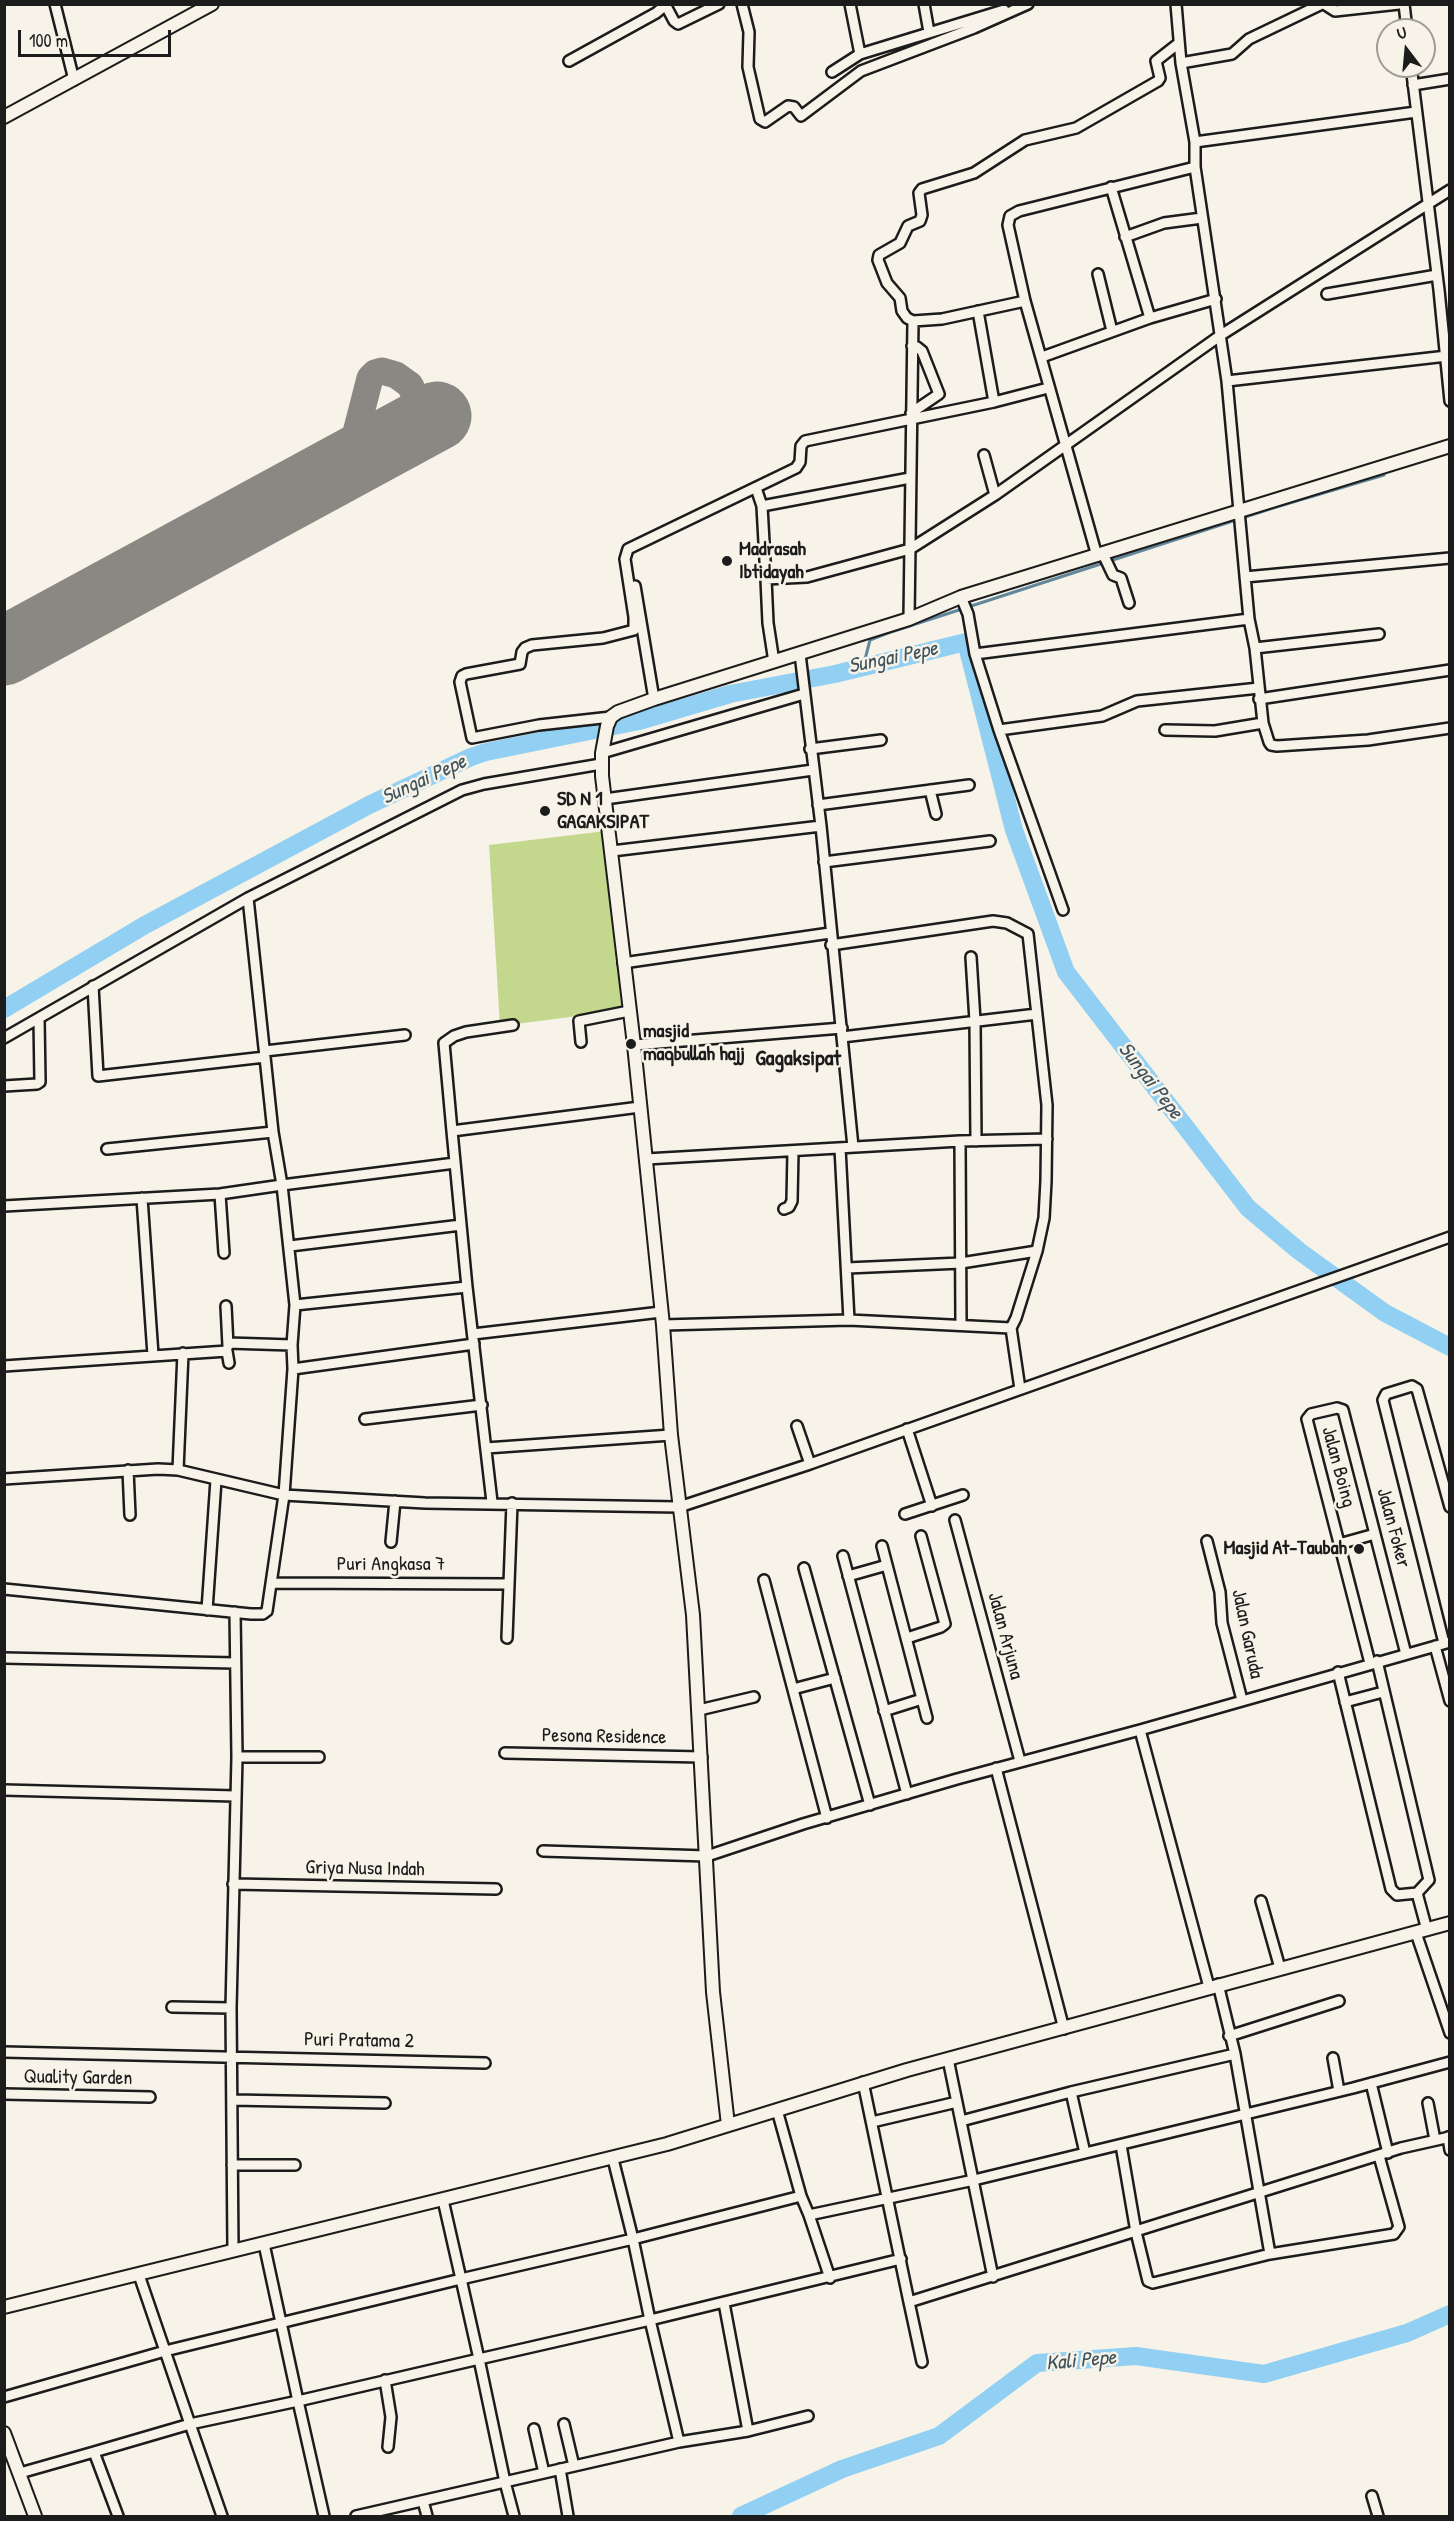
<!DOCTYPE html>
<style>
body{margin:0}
#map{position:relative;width:1454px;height:2521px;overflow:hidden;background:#f7f3e8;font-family:"Patrick Hand",sans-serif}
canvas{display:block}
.frame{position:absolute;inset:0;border:6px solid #1c1c1c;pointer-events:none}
.north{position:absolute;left:1376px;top:18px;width:60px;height:60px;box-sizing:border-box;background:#f7f3e8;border:2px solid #9f9d96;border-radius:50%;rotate:344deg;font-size:16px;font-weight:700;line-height:24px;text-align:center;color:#1c1c1c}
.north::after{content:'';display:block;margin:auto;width:21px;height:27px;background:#1c1c1c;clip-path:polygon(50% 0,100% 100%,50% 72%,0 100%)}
.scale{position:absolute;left:18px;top:30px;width:153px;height:27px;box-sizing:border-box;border:3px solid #1c1c1c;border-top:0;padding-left:8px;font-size:18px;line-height:21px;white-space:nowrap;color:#1c1c1c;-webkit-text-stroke:4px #f7f3e8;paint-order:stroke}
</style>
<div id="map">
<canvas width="1454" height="2521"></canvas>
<div class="frame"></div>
<div class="north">U</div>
<div class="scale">100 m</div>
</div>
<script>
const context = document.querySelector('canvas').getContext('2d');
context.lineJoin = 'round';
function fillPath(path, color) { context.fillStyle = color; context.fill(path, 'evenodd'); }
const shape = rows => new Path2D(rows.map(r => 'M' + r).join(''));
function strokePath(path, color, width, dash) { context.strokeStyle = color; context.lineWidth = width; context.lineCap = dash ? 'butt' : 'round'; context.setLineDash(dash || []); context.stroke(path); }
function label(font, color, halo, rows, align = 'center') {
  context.font = font + ' "Patrick Hand",sans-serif'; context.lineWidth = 5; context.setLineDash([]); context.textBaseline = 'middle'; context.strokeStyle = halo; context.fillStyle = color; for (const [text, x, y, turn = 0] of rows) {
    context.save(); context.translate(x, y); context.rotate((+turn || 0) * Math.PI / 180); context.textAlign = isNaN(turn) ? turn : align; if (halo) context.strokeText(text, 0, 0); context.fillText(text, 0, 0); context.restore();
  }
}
fillPath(shape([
 [606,831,625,1010,500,1026,489,845]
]), '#c4d88d');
strokePath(shape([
 [863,667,870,640,888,633,1273,508,1384,475]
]), '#63889d', 3);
strokePath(shape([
 [4,1009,145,925,369,805,471,757,486,752,639,721,730,694,835,674,966,642,1014,830,1066,972,1248,1208,1299,1251,1385,1313,1450,1347],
 [741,2516,842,2469,939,2436,1037,2363,1136,2356,1264,2374,1407,2333,1450,2314]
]), '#92d0f3', 18);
strokePath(shape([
 [327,475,348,456,352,448,370,378,375,373,382,371,396,375,410,385,416,398,417,426,412,439,401,448,387,454,363,455]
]), '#8a8882', 27);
strokePath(shape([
 [4,651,437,416]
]), '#8a8882', 69);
const street = shape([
 [55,4,74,80],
 [665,4,674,21,678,24,719,4],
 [742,4,749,32,748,67,760,119,765,122,788,106,794,107,801,116,861,71,974,28,1028,4],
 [850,4,860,54],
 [924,4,929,32],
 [1176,4,1181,63,1195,142,1195,167,1227,381,1249,619,1255,648,1263,723,1269,742,1271,745,1277,746,1368,740,1450,728],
 [1324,4,1335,11,1399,4],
 [1404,4,1407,30],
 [569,61,656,13,667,4],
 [1181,63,1232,54,1249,39,1322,4],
 [1411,66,1439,290,1450,401],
 [832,72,860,54,1004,10],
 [1413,85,1450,79],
 [1195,142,1416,112],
 [1111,187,1150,318],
 [1125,237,1164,223,1202,218],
 [1098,274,1112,331],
 [1327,294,1437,275],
 [978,311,994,402],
 [913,321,942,319,1025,301],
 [1042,357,1150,318,1216,299],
 [1227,381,1447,356],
 [911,413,939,394,922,351,917,347,912,346],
 [984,455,995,495],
 [756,488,762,506,766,579],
 [762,506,910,478],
 [1103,554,1113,575,1121,578,1129,603],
 [1097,556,1025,301,1008,225,1010,216,1019,211,1195,167],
 [1245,577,1450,558],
 [635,586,654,699],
 [961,597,968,614,975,654,999,730,1063,910],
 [909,619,913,321,907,318,902,311,900,298,887,283,878,260,879,255,900,243,908,226,920,221,922,215,919,193,922,189,974,173,1025,140,1076,128,1158,81,1160,78,1156,61,1179,43],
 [1255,648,1379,634],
 [800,654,821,826,853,1147],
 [975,654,1249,619],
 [774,662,768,623,766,579,807,577,910,549,995,495,1221,335,1450,190],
 [1259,699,1450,670],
 [611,717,539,725,472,738,460,682,462,676,466,674,520,664,522,652,525,648,532,645,603,638,634,630,634,617,625,559,628,549,796,468,800,462,801,446,805,441,994,402,1048,388],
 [999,730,1102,716,1137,701,1259,688],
 [1165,730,1215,731,1263,723],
 [810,749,881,740],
 [602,753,804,694],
 [930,790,936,814],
 [605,799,813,770],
 [818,805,969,785],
 [612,851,821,826],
 [824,862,990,841],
 [971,957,975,1021,976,1141],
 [623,963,830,933],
 [93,986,98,1076,265,1057],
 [842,1037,1037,1014],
 [4,1038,248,898,462,790,484,784,601,764],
 [581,1042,579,1021,629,1011],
 [634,1045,842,1028],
 [265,1051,405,1035],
 [4,1086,37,1084,40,1082,39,1018],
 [452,1131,444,1043,454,1036,466,1032,513,1025],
 [273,1132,282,1185,455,1163],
 [960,1141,961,1325],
 [840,1148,849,1320],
 [107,1149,273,1132,248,898],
 [646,1159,960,1141,1047,1139],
 [220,1194,224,1253],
 [142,1198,153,1355],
 [4,1206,220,1194,282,1185,295,1305,292,1345,293,1369,284,1495,267,1611,263,1614,251,1614,4,1589],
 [784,1209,789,1207,792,1201,793,1151],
 [290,1246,461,1225],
 [847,1268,961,1263,1037,1251],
 [295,1305,467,1287],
 [226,1306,228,1346],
 [663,1325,849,1320,1011,1328,1016,1318,1037,1251,1044,1218,1046,1181,1047,1105,1028,934,1007,923,993,921,831,945],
 [1011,1328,1020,1389],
 [473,1334,661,1312],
 [228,1343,292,1345],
 [4,1366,227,1351,229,1363],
 [293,1369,474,1344],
 [365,1419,482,1405],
 [797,1426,810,1464],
 [907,1429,932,1506],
 [486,1448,671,1435],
 [128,1470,130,1515],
 [178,1470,183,1353],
 [4,1479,158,1469,178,1470,284,1495,425,1503,679,1507,810,1464,1450,1237],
 [492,1502,467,1287,452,1131,640,1107],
 [905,1514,963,1495],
 [955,1520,1020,1761],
 [1207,1541,1220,1592,1222,1623,1242,1700],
 [391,1542,395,1501],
 [1339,1544,1375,1534],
 [882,1546,927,1718],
 [843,1556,907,1794],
 [804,1568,870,1805],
 [848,1576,887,1565],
 [764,1580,827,1818],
 [272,1583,509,1584],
 [207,1610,216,1480],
 [507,1638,512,1503],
 [907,1638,941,1627,945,1624,921,1536],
 [1444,1643,1383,1400,1386,1394,1412,1386,1417,1389,1450,1507],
 [1435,1646,1450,1701],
 [4,1658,235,1663],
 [1377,1661,1429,1880,1417,1893,1427,1930],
 [1370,1663,1307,1419,1311,1414,1337,1408,1343,1410,1406,1654],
 [1338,1672,1391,1889,1397,1895,1417,1893],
 [793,1689,835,1678],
 [1345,1702,1383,1692],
 [699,1710,754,1697],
 [884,1711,922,1699],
 [1140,1730,1209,1987],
 [505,1753,702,1757],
 [237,1757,319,1757],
 [996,1768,1064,2029],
 [4,1790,235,1796],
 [543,1851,707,1856,803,1824,957,1779,1140,1730,1450,1642],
 [233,1884,496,1889],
 [1261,1901,1280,1968],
 [1416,1933,1450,2033],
 [1218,1984,1235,2054,1270,2254],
 [172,2007,231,2008],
 [1229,2036,1339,2001],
 [4,2052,485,2063],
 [1333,2058,1339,2091],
 [948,2059,993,2277],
 [863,2082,909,2302],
 [1371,2083,1388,2153],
 [1071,2092,1085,2153],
 [4,2094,150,2097],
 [233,2100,385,2103],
 [1428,2103,1435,2140],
 [777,2110,801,2196],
 [961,2121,1071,2092,1235,2054],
 [872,2122,957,2102],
 [1448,2137,1450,2150],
 [1121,2145,1136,2232,1148,2281,1153,2283,1270,2254,1394,2234,1399,2227,1379,2156],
 [613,2159,633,2239,801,2196,809,2215,974,2180,1353,2088,1450,2062],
 [232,2165,295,2165],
 [809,2215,830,2278],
 [633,2239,650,2320,479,2359,461,2279,633,2239],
 [264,2244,298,2401,479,2359,505,2482,514,2516],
 [233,2251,231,2008,237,1757,235,1612],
 [139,2275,190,2424,298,2401,324,2516],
 [724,2303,748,2431],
 [922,2362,909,2302,1401,2148,1450,2137],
 [385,2380,391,2417,388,2447],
 [4,2397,165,2351,461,2279,443,2200],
 [564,2424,574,2466],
 [534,2429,544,2473],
 [679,2442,748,2431,808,2416],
 [94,2452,190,2424,222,2516],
 [560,2469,568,2516],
 [20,2473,94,2452,118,2516],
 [1372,2496,1378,2516],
 [423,2501,427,2516],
 [356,2516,679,2442,650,2320,901,2259]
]);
const secondary = shape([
 [4,117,212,4],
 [728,2125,713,1992,693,1615,671,1435,663,1325,634,1045,602,776,602,753,607,726,611,717,618,712,654,699,909,619,961,597,1450,446],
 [4,2307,667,2144,907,2070,1450,1923],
 [4,2433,35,2516]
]);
strokePath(street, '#1c1c1c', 14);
strokePath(secondary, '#1c1c1c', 16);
strokePath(street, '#f7f3e8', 9);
strokePath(secondary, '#f7f3e8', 12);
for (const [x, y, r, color] of [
 [727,561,6,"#1c1c1c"],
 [545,811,6,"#1c1c1c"],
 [631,1044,6,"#1c1c1c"],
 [1359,1549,6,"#1c1c1c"]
]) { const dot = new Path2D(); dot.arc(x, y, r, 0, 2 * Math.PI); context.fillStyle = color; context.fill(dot); strokePath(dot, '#f7f3e8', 2); }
label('bold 20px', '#1c1c1c', '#f7f3e8', [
 ["Madrasah",739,550],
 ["Ibtidayah",739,573],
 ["SD N 1",557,800],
 ["GAGAKSIPAT",557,823],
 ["masjid",643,1032],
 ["maqbullah hajj",643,1055],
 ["Masjid At-Taubah",1347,1549,"right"]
], 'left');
label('20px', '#1c1c1c', '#f7f3e8', [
 ["Jalan Boing",1338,1467,75],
 ["Jalan Foker",1393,1528,75],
 ["Puri Angkasa 7",391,1565],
 ["Jalan Garuda",1247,1634,78],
 ["Jalan Arjuna",1005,1636,75],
 ["Pesona Residence",604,1737,1],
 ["Griya Nusa Indah",365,1869,1],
 ["Puri Pratama 2",359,2041,1],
 ["Quality Garden",78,2078,1]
]);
label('italic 21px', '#3f525c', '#f7f3e8', [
 ["Sungai Pepe",893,658,-12],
 ["Sungai Pepe",424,780,-25],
 ["Sungai Pepe",1150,1081,52],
 ["Kali Pepe",1081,2361,-5]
]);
label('bold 22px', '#1c1c1c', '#f7f3e8', [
 ["Gagaksipat",798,1059]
]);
</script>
